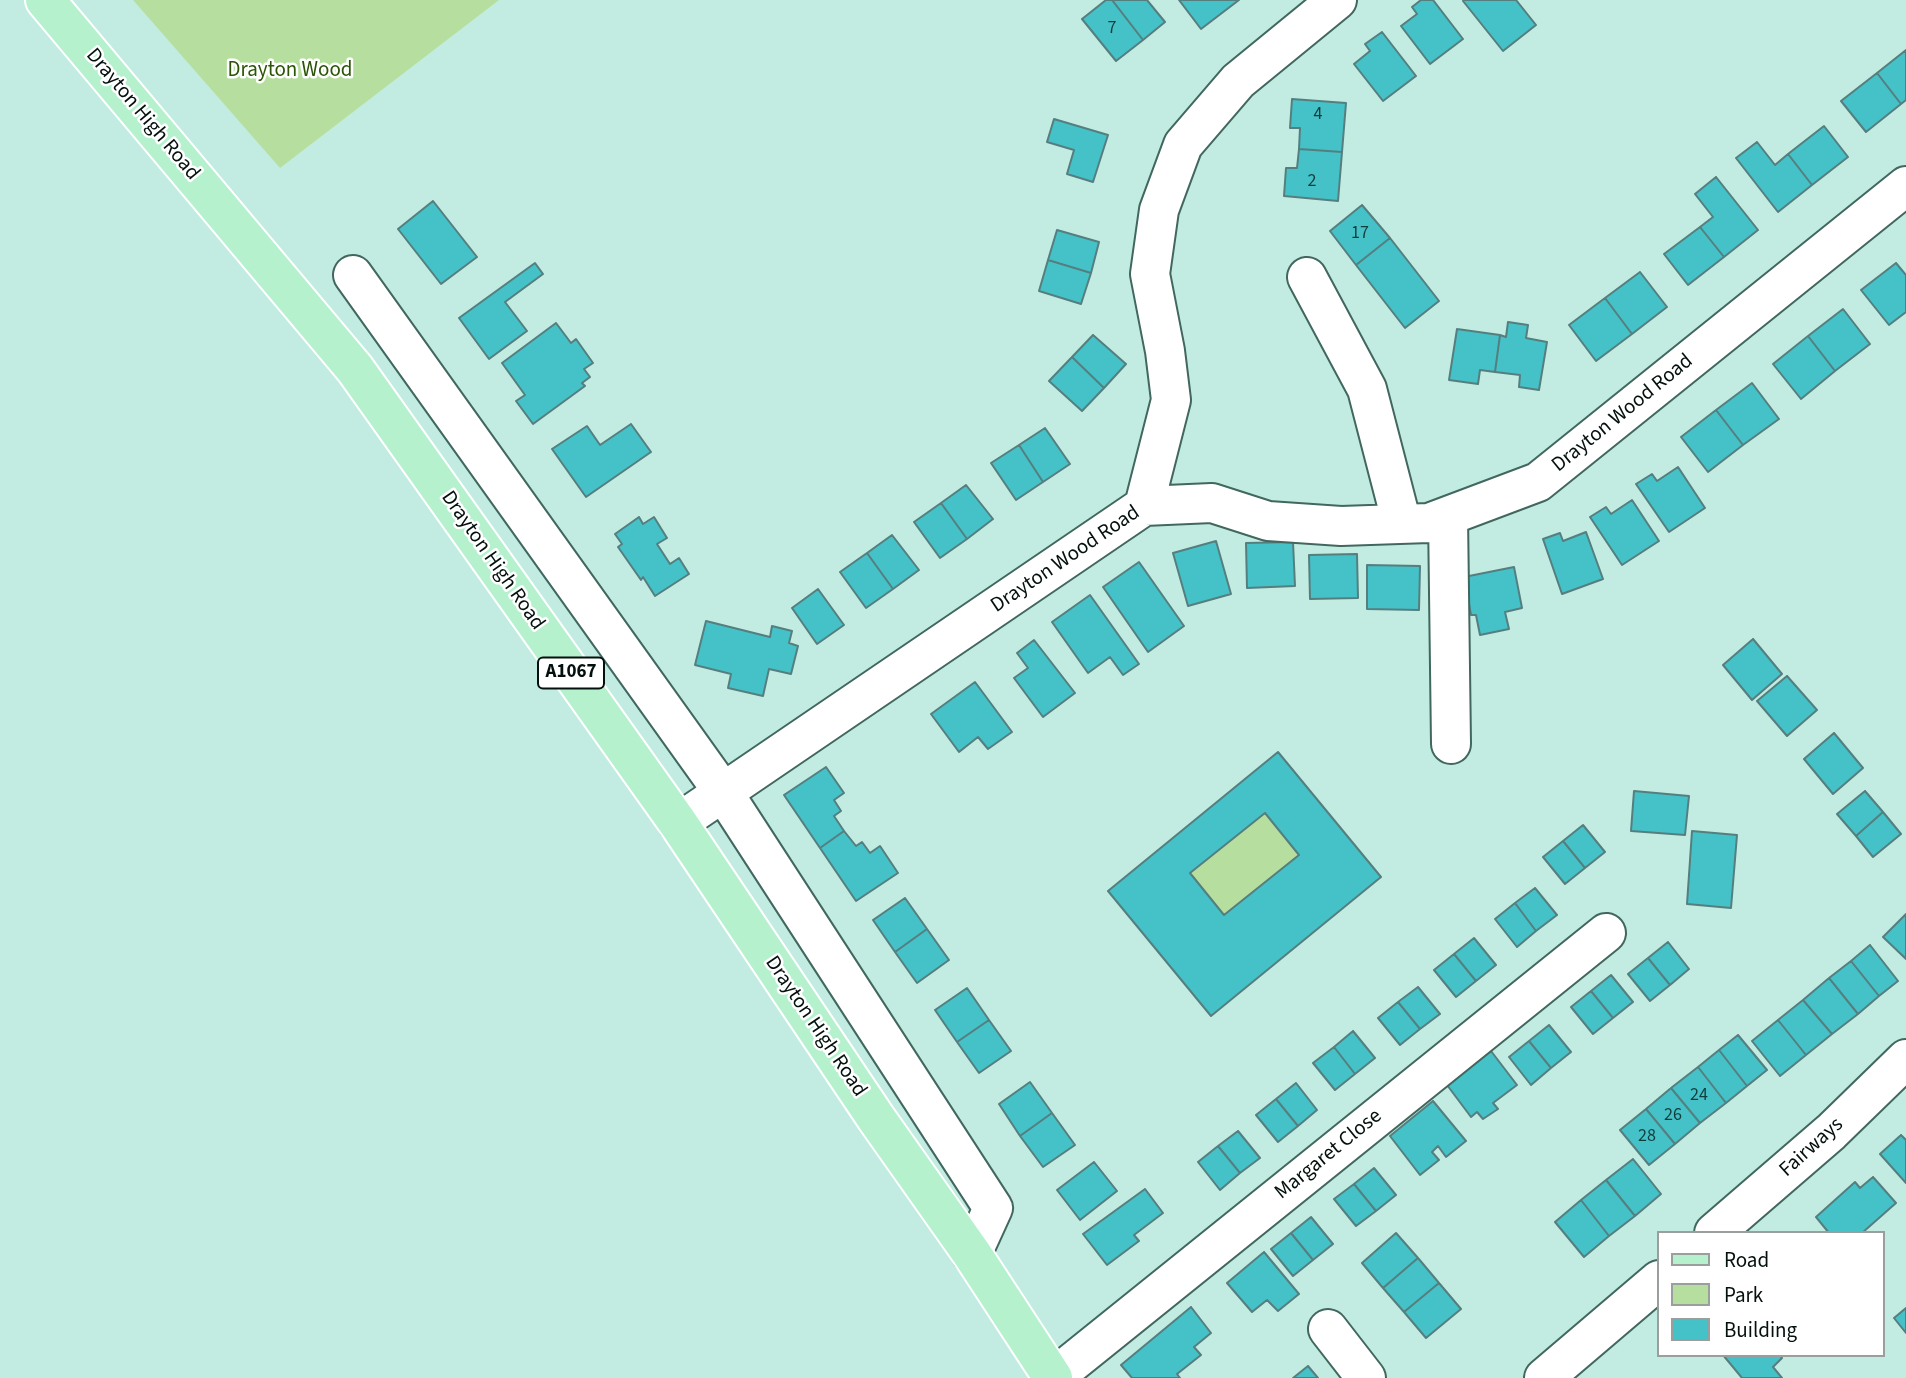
<!DOCTYPE html>
<style>
body{margin:0}
#map{position:relative;width:1906px;height:1378px;overflow:hidden;background:#c2ece1;font-family:"Source Sans 3",sans-serif}
canvas{display:block}
.legend{position:absolute;left:1657px;top:1231px;width:228px;height:126px;box-sizing:border-box;background:#fff;border:2px solid #9a9f9e;margin:0;padding:9px 12px;list-style:none;font-size:21px;color:#03100d}
.legend li{display:flex;align-items:center;gap:14px;height:35px}
.legend b{width:35px;border:2px solid #9a9f9e}
</style>
<div id="map">
<canvas width="1906" height="1378"></canvas>
<ul class="legend">
<li><b style="height:9px;background:#b6f1ce"></b>Road</li>
<li><b style="height:19px;background:#b6df9f"></b>Park</li>
<li><b style="height:19px;background:#44c2c8"></b>Building</li>
</ul>
</div>
<script>
const context = document.querySelector('canvas').getContext('2d');
context.lineJoin = 'round';
function fillPath(path, color) { context.fillStyle = color; context.fill(path, 'evenodd'); }
const shape = rows => new Path2D(rows.map(r => 'M' + r).join(''));
function strokePath(path, color, width, dash) { context.strokeStyle = color; context.lineWidth = width; context.lineCap = dash ? 'butt' : 'round'; context.setLineDash(dash || []); context.stroke(path); }
function label(font, color, halo, rows, align = 'center') {
  context.font = font + ' "Source Sans 3",sans-serif'; context.lineWidth = 5; context.setLineDash([]); context.textBaseline = 'middle'; context.strokeStyle = halo; context.fillStyle = color; for (const [text, x, y, turn = 0] of rows) {
    context.save(); context.translate(x, y); context.rotate((+turn || 0) * Math.PI / 180); context.textAlign = isNaN(turn) ? turn : align; if (halo) context.strokeText(text, 0, 0); context.fillText(text, 0, 0); context.restore();
  }
}
fillPath(shape([
 [133,0,499,0,280,168],
 [1265,813,1299,855,1224,915,1190,873]
]), '#b6df9f');
const building = shape([
 [1106,0,1112,0,1143,40,1116,61,1082,19,1106,0],
 [1112,0,1147,0,1165,22,1143,40,1112,0],
 [1179,0,1239,0,1201,29,1179,0],
 [1421,0,1433,0,1463,39,1430,64,1401,26,1417,14,1412,7,1421,0],
 [1464,0,1516,0,1536,25,1503,51,1463,1,1464,0],
 [1382,32,1416,76,1383,101,1354,64,1370,51,1365,44,1382,32],
 [1906,50,1906,100,1901,104,1877,73,1906,50],
 [1877,73,1901,104,1866,132,1841,101,1877,73],
 [1292,99,1346,103,1342,152,1299,149,1300,128,1290,128,1292,99],
 [1054,119,1108,135,1093,182,1067,174,1074,150,1047,142,1054,119],
 [1824,126,1848,157,1812,185,1788,154,1824,126],
 [1757,142,1775,165,1788,154,1812,185,1778,212,1736,158,1757,142],
 [1299,149,1342,152,1338,201,1284,196,1286,168,1297,168,1299,149],
 [1716,177,1758,230,1724,257,1700,227,1713,217,1695,194,1716,177],
 [433,201,477,257,441,284,398,229,433,201],
 [1362,205,1390,238,1356,265,1330,231,1362,205],
 [1700,227,1724,257,1688,285,1664,254,1700,227],
 [1057,230,1099,242,1091,273,1048,260,1057,230],
 [1390,238,1439,301,1405,328,1356,265,1390,238],
 [1048,260,1091,273,1081,304,1039,291,1048,260],
 [535,263,543,274,505,302,527,331,489,359,459,318,535,263],
 [1896,263,1906,275,1906,312,1889,325,1861,290,1896,263],
 [1640,272,1667,307,1632,334,1605,298,1640,272],
 [1605,298,1632,334,1596,361,1569,325,1605,298],
 [1843,309,1870,344,1835,371,1808,336,1843,309],
 [1508,322,1528,325,1526,338,1547,342,1539,390,1519,387,1520,375,1495,372,1500,335,1506,337,1508,322],
 [556,323,571,343,576,339,593,363,584,369,590,377,582,383,585,386,533,424,516,401,525,395,502,363,556,323],
 [1457,329,1500,335,1495,372,1480,370,1478,384,1449,380,1457,329],
 [1093,335,1126,364,1104,388,1072,357,1093,335],
 [1808,336,1835,371,1801,399,1773,364,1808,336],
 [1072,357,1104,388,1082,411,1049,381,1072,357],
 [1752,383,1779,419,1743,445,1716,410,1752,383],
 [1716,410,1743,445,1708,472,1681,437,1716,410],
 [631,424,651,452,586,497,552,449,587,426,600,445,631,424],
 [1045,428,1070,464,1043,482,1019,445,1045,428],
 [1019,445,1043,482,1016,500,991,463,1019,445],
 [1678,467,1705,508,1669,532,1636,484,1652,474,1657,481,1678,467],
 [966,485,993,519,967,539,941,503,966,485],
 [1632,500,1659,541,1622,565,1590,517,1606,507,1611,514,1632,500],
 [941,503,967,539,940,558,914,522,941,503],
 [639,517,643,524,654,517,667,538,657,544,670,564,679,558,689,574,655,596,643,577,641,580,618,547,622,544,615,534,639,517],
 [1586,532,1603,579,1562,594,1543,539,1560,533,1563,541,1586,532],
 [892,535,919,570,893,589,867,553,892,535],
 [1216,541,1231,594,1188,606,1173,553,1216,541],
 [1293,542,1295,586,1247,588,1246,543,1293,542],
 [867,553,893,589,866,608,840,572,867,553],
 [1357,554,1358,598,1310,599,1309,555,1357,554],
 [1139,562,1184,626,1148,652,1103,587,1139,562],
 [1367,565,1420,566,1419,610,1367,609,1367,565],
 [1514,567,1522,608,1505,612,1509,629,1480,635,1476,615,1471,615,1464,577,1514,567],
 [818,589,844,625,817,644,792,608,818,589],
 [1090,595,1139,664,1123,675,1110,657,1088,673,1052,622,1090,595],
 [706,621,770,637,772,626,792,631,789,643,798,646,791,674,769,669,763,696,728,688,731,674,695,665,706,621],
 [1753,639,1782,674,1752,700,1723,665,1753,639],
 [1034,640,1075,693,1043,717,1014,678,1028,668,1017,653,1034,640],
 [1787,676,1817,710,1787,736,1757,701,1787,676],
 [975,682,1012,732,988,749,978,737,959,752,931,714,975,682],
 [1834,733,1863,768,1833,794,1804,759,1834,733],
 [1278,752,1381,877,1211,1016,1108,891,1278,752],
 [1265,813,1299,855,1224,915,1190,873,1265,813],
 [826,767,844,793,834,800,841,811,834,816,844,831,820,848,784,795,826,767],
 [1634,791,1689,796,1685,835,1631,831,1634,791],
 [1865,791,1883,812,1856,836,1837,814,1865,791],
 [1883,812,1901,834,1873,857,1856,836,1883,812],
 [1583,825,1605,852,1585,868,1563,841,1583,825],
 [844,831,856,846,862,842,870,853,880,846,898,873,856,901,820,848,844,831],
 [1692,831,1737,835,1731,908,1687,904,1692,831],
 [1563,841,1585,868,1565,884,1543,857,1563,841],
 [1535,888,1557,915,1536,931,1515,903,1535,888],
 [905,898,927,929,895,952,873,920,905,898],
 [1515,903,1536,931,1517,947,1495,919,1515,903],
 [1906,914,1906,959,1883,937,1906,914],
 [927,929,949,960,917,983,895,952,927,929],
 [1474,938,1496,965,1476,981,1454,954,1474,938],
 [1668,942,1689,969,1670,985,1648,958,1668,942],
 [1870,945,1898,981,1879,996,1851,961,1870,945],
 [1454,954,1476,981,1456,997,1434,970,1454,954],
 [1648,958,1670,985,1650,1001,1628,974,1648,958],
 [1851,961,1879,996,1858,1014,1829,978,1851,961],
 [1611,975,1633,1002,1613,1018,1591,991,1611,975],
 [1829,978,1858,1014,1832,1034,1803,1000,1829,978],
 [1418,987,1440,1014,1420,1029,1398,1002,1418,987],
 [967,988,989,1020,957,1042,935,1010,967,988],
 [1591,991,1613,1018,1593,1034,1571,1007,1591,991],
 [1803,1000,1832,1034,1806,1055,1778,1020,1803,1000],
 [1398,1002,1420,1029,1400,1045,1378,1018,1398,1002],
 [989,1020,1011,1051,979,1073,957,1042,989,1020],
 [1778,1020,1806,1055,1780,1076,1752,1041,1778,1020],
 [1549,1025,1571,1052,1551,1068,1529,1041,1549,1025],
 [1353,1031,1375,1058,1355,1074,1334,1047,1353,1031],
 [1738,1035,1767,1070,1747,1086,1719,1050,1738,1035],
 [1529,1041,1551,1068,1531,1085,1509,1057,1529,1041],
 [1334,1047,1355,1074,1335,1090,1313,1063,1334,1047],
 [1719,1050,1747,1086,1726,1103,1698,1067,1719,1050],
 [1491,1051,1517,1085,1493,1103,1498,1109,1483,1119,1477,1112,1471,1117,1447,1085,1491,1051],
 [1698,1067,1726,1103,1700,1123,1671,1088,1698,1067],
 [1030,1082,1052,1113,1020,1136,999,1104,1030,1082],
 [1296,1083,1317,1110,1298,1126,1276,1099,1296,1083],
 [1671,1088,1700,1123,1675,1144,1646,1109,1671,1088],
 [1276,1099,1298,1126,1278,1142,1256,1115,1276,1099],
 [1433,1101,1466,1141,1446,1157,1438,1146,1432,1152,1439,1160,1420,1175,1390,1136,1433,1101],
 [1646,1109,1675,1144,1649,1165,1620,1130,1646,1109],
 [1052,1113,1075,1145,1043,1167,1020,1136,1052,1113],
 [1238,1131,1260,1158,1240,1173,1218,1146,1238,1131],
 [1901,1135,1906,1140,1906,1183,1880,1154,1901,1135],
 [1218,1146,1240,1173,1220,1190,1198,1162,1218,1146],
 [1633,1159,1661,1194,1635,1216,1606,1180,1633,1159],
 [1094,1162,1117,1191,1080,1220,1057,1190,1094,1162],
 [1374,1168,1396,1195,1376,1211,1354,1184,1374,1168],
 [1873,1177,1896,1203,1862,1233,1829,1233,1816,1217,1855,1182,1860,1188,1873,1177],
 [1606,1180,1635,1216,1609,1236,1581,1200,1606,1180],
 [1354,1184,1376,1211,1356,1226,1334,1199,1354,1184],
 [1145,1189,1163,1213,1134,1235,1139,1241,1107,1265,1083,1234,1145,1189],
 [1581,1200,1609,1236,1584,1257,1555,1222,1581,1200],
 [1311,1217,1333,1244,1313,1260,1291,1233,1311,1217],
 [1291,1233,1313,1260,1293,1276,1271,1249,1291,1233],
 [1396,1233,1418,1258,1383,1288,1362,1263,1396,1233],
 [1264,1252,1299,1294,1278,1311,1267,1300,1252,1312,1227,1283,1264,1252],
 [1418,1258,1439,1283,1404,1312,1383,1288,1418,1258],
 [1439,1283,1461,1309,1426,1338,1404,1312,1439,1283],
 [1191,1307,1211,1333,1194,1347,1201,1355,1177,1374,1180,1378,1132,1378,1121,1365,1191,1307],
 [1906,1308,1906,1333,1894,1318,1906,1308],
 [1723,1355,1780,1355,1782,1358,1773,1367,1782,1378,1742,1378,1723,1355],
 [1308,1366,1318,1378,1293,1378,1308,1366]
]);
fillPath(building, '#44c2c8');
strokePath(building, '#557e7f', 2);
const minor = shape([
 [353,275,723,792,993,1208,972,1254],
 [1307,277,1367,389,1402,524],
 [1144,506,1171,400,1165,351,1150,274,1159,210,1183,145,1238,81,1337,0],
 [1448,516,1451,744],
 [678,823,1144,506,1212,503,1268,521,1341,526,1429,523,1538,482,1906,186],
 [1714,1233,1831,1132,1906,1059],
 [1328,1329,1366,1378],
 [1053,1378,1606,933],
 [1544,1378,1659,1280]
]);
const major = shape([
 [45,0,355,369,678,823,876,1118,972,1254,1053,1378]
]);
strokePath(minor, '#41675e', 42);
strokePath(major, '#fff', 42);
strokePath(minor, '#fff', 38);
strokePath(major, '#b6f1ce', 38);
label('18px', '#133c3c', null, [
 ["7",1112,29],
 ["4",1318,115],
 ["2",1312,182],
 ["17",1360,234],
 ["24",1699,1096],
 ["26",1673,1116],
 ["28",1647,1137]
]);
for (const [x, y, w] of [
 [571,673,66]
]) { const box = new Path2D(); box.roundRect(x - w / 2, y - 15.5, w, 31, 5); context.fillStyle = '#fff'; context.fill(box); strokePath(box, '#03100d', 2); }
label('bold 19px', '#03100d', null, [
 ["A1067",571,673]
]);
label('21px', '#2b5406', '#fff', [
 ["Drayton Wood",290,71]
]);
label('21px', '#03100d', '#fff', [
 ["Drayton High Road",142,115,50],
 ["Drayton Wood Road",1623,414,-39],
 ["Drayton Wood Road",1066,560,-34],
 ["Drayton High Road",492,561,55],
 ["Drayton High Road",815,1027,56],
 ["Fairways",1812,1148,-42],
 ["Margaret Close",1329,1155,-39]
]);
</script>
